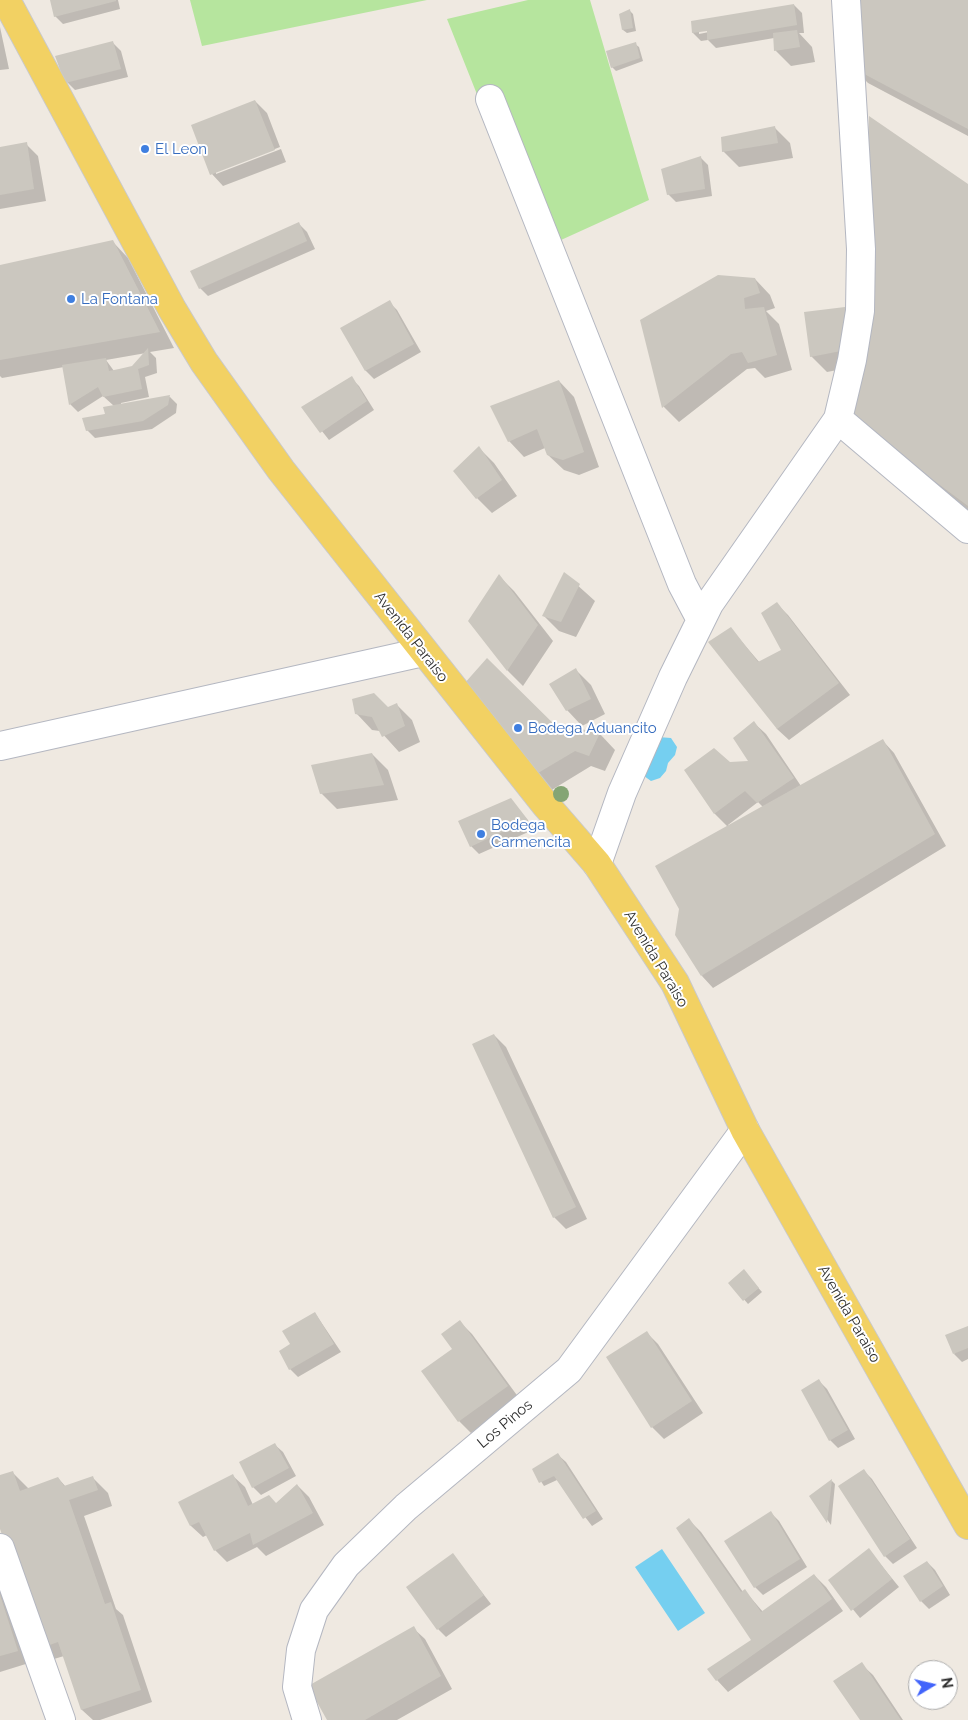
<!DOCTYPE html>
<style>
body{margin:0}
#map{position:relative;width:968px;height:1720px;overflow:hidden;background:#efe9e1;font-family:Raleway,sans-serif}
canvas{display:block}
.north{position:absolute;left:908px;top:1660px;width:50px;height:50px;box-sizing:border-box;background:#fff;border:1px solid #ababab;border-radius:50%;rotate:81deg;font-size:14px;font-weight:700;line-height:20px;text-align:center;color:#2e2e2e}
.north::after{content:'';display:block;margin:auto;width:18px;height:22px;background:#4264fb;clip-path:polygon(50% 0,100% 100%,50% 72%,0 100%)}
</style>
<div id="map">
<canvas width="968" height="1720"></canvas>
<div class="north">N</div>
</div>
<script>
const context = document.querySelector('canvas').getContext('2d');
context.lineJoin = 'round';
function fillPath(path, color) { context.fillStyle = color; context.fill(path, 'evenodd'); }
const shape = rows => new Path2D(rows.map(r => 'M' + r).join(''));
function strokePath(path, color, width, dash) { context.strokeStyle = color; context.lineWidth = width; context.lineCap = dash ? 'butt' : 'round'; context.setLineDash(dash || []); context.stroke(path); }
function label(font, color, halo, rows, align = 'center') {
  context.font = font + ' Raleway,sans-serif'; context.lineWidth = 4; context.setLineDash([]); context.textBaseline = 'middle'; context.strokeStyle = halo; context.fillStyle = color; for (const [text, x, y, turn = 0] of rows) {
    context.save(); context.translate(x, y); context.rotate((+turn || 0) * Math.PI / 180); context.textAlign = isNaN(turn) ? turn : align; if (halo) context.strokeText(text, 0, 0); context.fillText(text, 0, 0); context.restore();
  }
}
fillPath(shape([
 [190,0,427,0,202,46],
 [528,0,590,0,649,200,539,250,447,19]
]), '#b6e59e');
fillPath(shape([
 [658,737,671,738,677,747,675,755,668,763,666,771,660,778,651,781,644,776],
 [662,1549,705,1613,678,1631,635,1567]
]), '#75cff0');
fillPath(shape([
 [51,0,118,0,120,9,63,24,55,16],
 [968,0,968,136,868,83,852,67],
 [794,5,802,13,804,33,799,33,812,47,815,62,791,66,775,50,774,38,716,48,708,40,701,41,693,33,693,22],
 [713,29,714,31,699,34,699,31],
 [630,11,633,14,636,31,627,33,623,30,620,14],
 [0,27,9,69,0,70],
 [113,43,121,51,128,77,75,90,67,82],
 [635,44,639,47,643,61,616,71,612,67],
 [255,101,267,113,280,147,216,172,216,174,281,149,286,162,223,186,212,174],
 [775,128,790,143,793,158,739,167,723,151],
 [26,144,38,156,46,201,0,209,0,148],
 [700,157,708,165,712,196,676,202,668,194],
 [968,186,968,510,862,429,858,366,827,372,811,356,845,308,860,324],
 [299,224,307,232,315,249,208,296,200,288],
 [113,242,128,258,174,348,150,352,156,358,157,373,145,377,149,397,121,403,121,405,170,397,177,404,176,413,152,429,95,438,87,430,114,406,103,396,78,412,70,404,64,367,2,378,0,376,0,266],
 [146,353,133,367,114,371,106,360],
 [755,279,770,295,775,308,766,311,779,324,792,370,765,378,755,368,747,369,679,422,664,407,641,321],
 [389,302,397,310,421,352,374,379,366,371,342,329],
 [351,378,359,386,374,410,329,440,303,407],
 [559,381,574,397,599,467,579,475,564,470,548,455,545,448,524,457,509,441],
 [479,448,494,463,517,496,492,513,477,498],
 [565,574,595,601,576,637,559,631,544,616],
 [499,576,514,591,553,641,523,686,508,671,470,621],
 [776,603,788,615,850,695,789,740,777,729,731,629,760,663,783,651],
 [576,670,591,685,605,714,582,726,567,710],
 [397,705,412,720,420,742,399,752,380,731,372,730,357,714,388,709],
 [754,723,766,734,801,786,883,741,894,753,946,846,713,988,702,976,728,827,715,814,685,770,750,763],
 [758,802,763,807,728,826,728,825],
 [581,730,600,734,615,750,605,771,591,766,550,791,534,775,568,740],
 [372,754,388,770,398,800,337,809,321,793],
 [510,799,535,829,479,854,471,846],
 [494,1035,506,1047,587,1219,566,1229,554,1217],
 [747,1275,762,1292,748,1304,730,1283],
 [315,1313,341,1352,298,1377,290,1369,280,1352,292,1345],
 [460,1322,472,1334,519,1398,471,1433,459,1421],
 [968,1328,968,1359,962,1362,954,1354],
 [646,1332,658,1344,703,1413,664,1439,652,1427],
 [819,1381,827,1389,855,1439,838,1448,830,1440],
 [275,1445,283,1452,296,1476,261,1495,253,1487],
 [558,1455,566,1462,603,1519,592,1526,557,1480,544,1486,533,1469],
 [864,1471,872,1479,917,1548,893,1564,885,1556],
 [12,1472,29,1489,58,1478,66,1487,92,1477,108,1493,112,1506,84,1516,116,1609,123,1615,152,1702,100,1720,93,1720,82,1710,64,1656,54,1659,42,1647,0,1525,0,1477],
 [233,1476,245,1487,253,1505,276,1504,297,1485,309,1497,324,1525,266,1556,257,1547,227,1562,215,1550,207,1535,203,1537,191,1526,180,1502],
 [832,1481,835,1484,831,1525,810,1496],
 [771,1513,779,1521,807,1567,763,1595,755,1587],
 [689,1520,701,1532,743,1592,745,1591,763,1612,814,1575,826,1587,843,1611,728,1692,717,1680,752,1640],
 [869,1550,899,1587,860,1618,830,1581],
 [453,1555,491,1604,446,1637,438,1629],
 [927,1562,935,1570,950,1595,929,1609,921,1601],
 [0,1570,29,1663,0,1672],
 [413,1628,425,1639,452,1689,397,1720,328,1720],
 [861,1664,873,1675,903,1720,861,1720]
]), '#0003');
fillPath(shape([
 [50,0,116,0,116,1,54,17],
 [850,0,968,0,968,129,851,67],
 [794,4,797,25,707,40,707,31,692,33,691,21],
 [630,9,633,28,622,30,619,14],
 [797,30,800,47,774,51,773,33],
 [113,41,121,69,65,83,55,56],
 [636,42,640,58,611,68,606,51],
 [255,100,275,150,210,175,191,125],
 [869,116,968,184,968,506,845,414,864,339],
 [775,126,778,143,722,152,721,137],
 [27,142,34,189,0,195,0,147],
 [701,156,705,189,667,195,661,169],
 [299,222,307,241,199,289,190,271],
 [113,240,160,332,0,360,0,265],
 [718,275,755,278,760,293,744,298,745,309,764,307,777,355,748,363,742,352,731,354,662,408,640,320],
 [390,300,414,344,365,371,340,328],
 [845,307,846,350,810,357,804,312],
 [148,348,149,365,138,369,142,389,103,397,98,387,69,405,62,365,106,358,109,371,119,369,132,366],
 [352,376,367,401,320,433,301,407],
 [559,380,584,452,563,460,547,455,537,429,508,442,490,406],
 [170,395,168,405,143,421,86,431,82,418,105,414,103,407],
 [479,446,502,480,476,499,453,471],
 [564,572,580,584,561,622,542,616],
 [499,574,538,625,507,671,468,621],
 [777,602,839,683,777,729,708,642,731,627,758,662,781,650,761,613],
 [487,658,568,738,581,729,600,733,589,756,575,751,533,776,456,693],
 [576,668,591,699,566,711,549,684],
 [374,693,388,707,397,703,405,726,382,737,372,717,355,714,352,699],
 [754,721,794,778,757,803,745,791,714,814,684,770,714,748,730,762,748,761,733,738],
 [883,739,935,834,701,976,675,935,679,909,655,866],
 [372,753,384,785,320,794,311,765],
 [511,798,528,820,470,847,458,821],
 [494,1034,576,1207,553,1218,472,1044],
 [744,1269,759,1288,743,1301,728,1283],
 [315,1312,334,1344,289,1370,279,1351,290,1344,282,1331],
 [460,1320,508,1386,458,1422,421,1371,452,1349,441,1334],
 [968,1326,968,1348,953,1354,945,1335],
 [647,1331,692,1401,651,1428,606,1357],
 [819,1379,848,1430,829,1441,801,1390],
 [275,1443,289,1468,252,1488,239,1462],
 [558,1453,596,1511,583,1519,554,1476,539,1483,532,1469],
 [864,1469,910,1539,884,1557,838,1486],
 [13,1471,20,1491,58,1477,64,1486,93,1476,98,1490,69,1500,105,1604,111,1602,141,1690,81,1710,58,1642,41,1648,0,1529,0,1475],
 [233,1474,248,1506,269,1495,276,1503,297,1484,313,1513,253,1545,250,1533,214,1551,199,1522,190,1526,178,1502],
 [832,1479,827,1523,809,1496],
 [771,1511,800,1559,754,1588,724,1541],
 [689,1518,741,1592,745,1589,761,1612,814,1574,832,1599,716,1681,707,1669,751,1640,676,1528],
 [869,1548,892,1579,851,1611,828,1580],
 [453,1553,484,1595,437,1630,406,1587],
 [927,1561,943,1586,920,1602,903,1576],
 [0,1595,18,1651,0,1656],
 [414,1626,441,1676,365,1720,327,1720,308,1686],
 [862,1662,901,1720,860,1720,833,1681]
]), '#cbc7bf');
const minor = shape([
 [490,99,682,584,701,620],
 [838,419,968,529],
 [0,746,423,652],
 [597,864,622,793,673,677,709,604,838,419,852,360,860,311,861,249,846,0],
 [0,1548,61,1720],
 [307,1720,297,1687,301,1650,314,1610,346,1565,406,1507,569,1370,745,1130]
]);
const major = shape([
 [6,0,172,309,204,362,281,470,545,804,597,864,675,983,745,1130,968,1525]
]);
strokePath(minor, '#b4b7c1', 30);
strokePath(major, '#c9c9c9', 30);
strokePath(minor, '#fff', 28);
strokePath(major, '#f2d163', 28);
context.fillStyle = '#84a574';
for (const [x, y] of [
 [561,794]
]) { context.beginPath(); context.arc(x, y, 8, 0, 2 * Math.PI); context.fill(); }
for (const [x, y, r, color] of [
 [145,149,5,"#3f7fe0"],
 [71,299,5,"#3f7fe0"],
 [518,728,5,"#3f7fe0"],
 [481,834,5,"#3f7fe0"]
]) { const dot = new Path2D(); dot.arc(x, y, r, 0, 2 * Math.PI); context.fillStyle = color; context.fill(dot); strokePath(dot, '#fff', 2); }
label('15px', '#366cbe', '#fff', [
 ["El Leon",155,149],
 ["La Fontana",81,299],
 ["Bodega Aduancito",528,728],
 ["Bodega",491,825],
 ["Carmencita",491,842]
], 'left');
label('15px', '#2e2e2e', '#fff', [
 ["Avenida Paraiso",411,637,52],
 ["Avenida Paraiso",656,959,59],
 ["Avenida Paraiso",849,1314,60],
 ["Los Pinos",505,1424,-40]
]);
</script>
